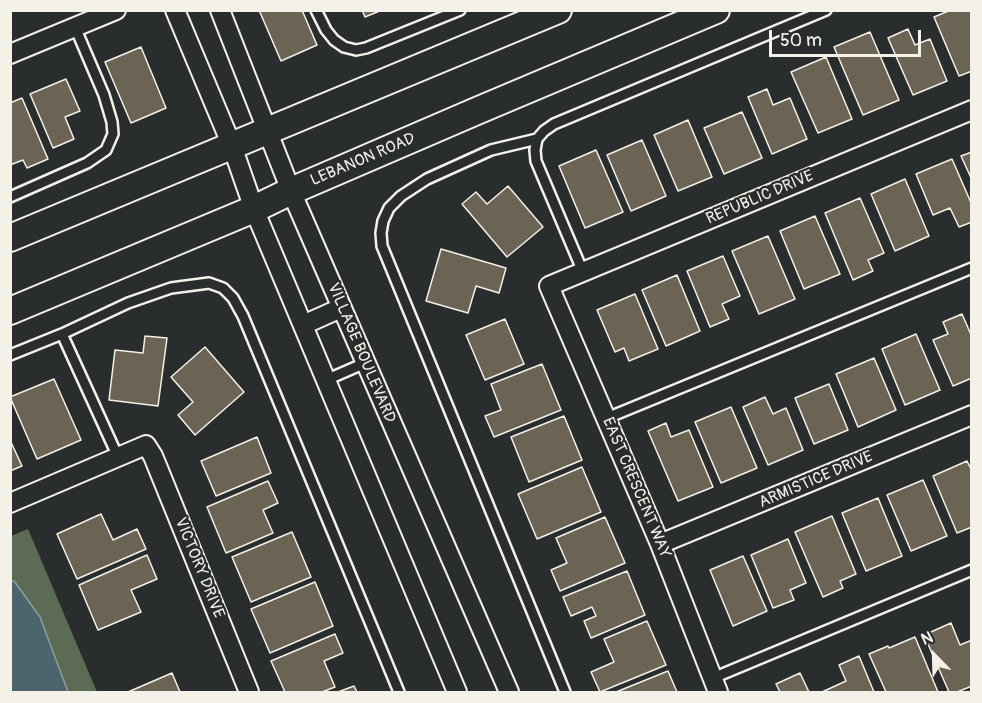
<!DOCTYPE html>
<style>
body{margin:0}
#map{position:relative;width:982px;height:703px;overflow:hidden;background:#2a2d2e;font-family:Pangolin,sans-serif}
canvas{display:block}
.frame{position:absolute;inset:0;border:12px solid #f4f1e8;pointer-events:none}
.north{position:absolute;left:904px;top:625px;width:60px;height:60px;-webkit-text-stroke:4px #2a2d2e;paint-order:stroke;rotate:337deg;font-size:16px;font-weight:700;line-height:24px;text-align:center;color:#f4f1e8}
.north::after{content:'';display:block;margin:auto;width:21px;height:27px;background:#f4f1e8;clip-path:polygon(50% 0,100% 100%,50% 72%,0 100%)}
.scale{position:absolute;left:769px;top:30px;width:152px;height:27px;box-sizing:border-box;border:3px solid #f4f1e8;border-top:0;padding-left:8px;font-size:18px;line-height:21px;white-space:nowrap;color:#f4f1e8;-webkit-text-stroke:4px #2a2d2e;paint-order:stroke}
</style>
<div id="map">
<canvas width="982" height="703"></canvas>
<div class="frame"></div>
<div class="north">N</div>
<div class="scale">50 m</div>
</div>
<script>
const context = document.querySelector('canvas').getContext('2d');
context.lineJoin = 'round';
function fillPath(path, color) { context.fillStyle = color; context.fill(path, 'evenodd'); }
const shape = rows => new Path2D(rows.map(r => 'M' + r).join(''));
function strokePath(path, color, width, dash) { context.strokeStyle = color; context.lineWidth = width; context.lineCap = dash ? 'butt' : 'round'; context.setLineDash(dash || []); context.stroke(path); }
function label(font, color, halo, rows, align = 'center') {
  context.font = font + ' Pangolin,sans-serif'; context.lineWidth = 4.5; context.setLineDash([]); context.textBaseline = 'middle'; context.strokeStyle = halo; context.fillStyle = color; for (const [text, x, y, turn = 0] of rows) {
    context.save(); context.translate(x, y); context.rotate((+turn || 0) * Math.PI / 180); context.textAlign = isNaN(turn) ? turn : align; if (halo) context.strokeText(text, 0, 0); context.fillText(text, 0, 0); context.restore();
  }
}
fillPath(shape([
 [28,529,97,692,11,692,11,536]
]), '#5c6b53');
const water = shape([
 [10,581,14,581,40,617,68,692,11,692,10,581]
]);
fillPath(water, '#4b656f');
strokePath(water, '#8f9d9f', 1.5);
const building = shape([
 [259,10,302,10,317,45,281,61,259,10],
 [362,10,382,10,365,17,362,10],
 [951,10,972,10,972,71,959,76,934,17,951,10],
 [908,29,915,45,930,39,947,81,913,95,888,38,908,29],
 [870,32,899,100,863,115,834,47,870,32],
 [141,47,166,108,131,123,105,62,141,47],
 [826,57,852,119,818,133,791,72,826,57],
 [66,79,80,111,65,117,74,139,53,148,30,94,66,79],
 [767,89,773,105,790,98,807,139,772,154,748,97,767,89],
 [22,98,48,159,27,168,23,160,10,165,10,103,22,98],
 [742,112,762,158,724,174,704,128,742,112],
 [688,120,712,177,678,191,654,135,688,120],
 [642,140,666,196,631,211,607,155,642,140],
 [596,150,623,212,585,228,559,166,596,150],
 [972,152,972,180,961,156,972,152],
 [952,159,972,205,972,222,959,227,950,208,933,215,916,174,952,159],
 [905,179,929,236,895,251,871,194,905,179],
 [508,186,543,227,507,257,462,204,476,192,487,204,508,186],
 [860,198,884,253,868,260,873,271,853,280,825,213,860,198],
 [815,216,840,274,804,289,780,231,815,216],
 [768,236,795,299,759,314,732,251,768,236],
 [441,249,506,268,499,293,476,286,468,313,426,301,441,249],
 [723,256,740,296,722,304,729,319,710,327,687,271,723,256],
 [677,275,700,331,666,346,642,290,677,275],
 [635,294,658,349,629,361,624,348,615,352,597,310,635,294],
 [962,314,972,337,972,378,953,386,933,340,948,334,943,322,962,314],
 [505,319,524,364,485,380,466,335,505,319],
 [916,334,940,390,905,405,882,349,916,334],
 [145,336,167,338,158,406,109,400,115,350,143,353,145,336],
 [205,347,244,392,195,435,178,415,193,402,171,377,205,347],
 [874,358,896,410,858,427,836,374,874,358],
 [542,364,561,410,494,437,485,416,501,410,491,384,542,364],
 [54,379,81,440,37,459,10,397,54,379],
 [829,384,848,430,814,444,795,398,829,384],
 [765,397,773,414,786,408,803,450,768,465,743,407,765,397],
 [731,407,757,468,721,483,695,422,731,407],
 [564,416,582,460,529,482,511,437,564,416],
 [666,423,671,437,689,430,713,487,678,501,648,431,666,423],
 [257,437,271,473,216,496,201,461,257,437],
 [10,440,22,466,10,471,10,440],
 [967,461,972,471,972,527,957,533,933,476,967,461],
 [582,467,601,512,537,539,518,494,582,467],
 [923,480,947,536,911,551,887,495,923,480],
 [268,481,278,503,263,510,273,533,226,553,207,507,268,481],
 [878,498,902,556,866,571,842,513,878,498],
 [101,514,113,540,137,529,146,549,77,579,57,534,101,514],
 [832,516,856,574,840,581,843,588,823,597,795,532,832,516],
 [605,517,625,563,560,591,551,570,567,563,556,538,605,517],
 [292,532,311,577,251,602,232,557,292,532],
 [788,539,806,583,790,590,794,600,773,608,751,555,788,539],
 [147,555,157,579,131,590,141,612,98,630,79,585,147,555],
 [743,556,767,611,733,626,710,570,743,556],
 [627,571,645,615,591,638,584,621,596,616,592,607,571,616,563,597,627,571],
 [315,582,333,626,270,653,251,609,315,582],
 [647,621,666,665,600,692,591,672,614,662,604,639,647,621],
 [951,623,960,645,972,640,972,686,957,692,949,692,924,635,951,623],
 [335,634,343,653,324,661,335,687,322,692,285,692,271,661,335,634],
 [915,637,938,692,886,692,869,654,888,646,889,648,915,637],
 [859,656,874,692,822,692,846,681,839,665,859,656],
 [668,671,677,692,616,692,668,671],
 [172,673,180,692,128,692,172,673],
 [800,673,809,692,780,692,776,684,800,673],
 [354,686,357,692,338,692,354,686]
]);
fillPath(building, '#6b6353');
strokePath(building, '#f4f1e8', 1.5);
const service = shape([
 [316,10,326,30,334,40,344,47,356,50,366,48,460,10],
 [537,139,491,150,427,179,401,196,389,208,383,221,381,233,382,246,565,692],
 [10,197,87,163,106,150,113,134,112,122,104,95,75,27],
 [583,272,536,161,535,150,537,139,544,131,554,124,826,10],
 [62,334,118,457],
 [10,355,62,334,128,303,171,288,209,283,223,288,233,298,243,316,399,692],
 [326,380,365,363],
 [607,418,972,268],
 [713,678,972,570]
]);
const minor = shape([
 [175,10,232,146,254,209,457,692],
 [220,10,291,191,509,692],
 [10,54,116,10],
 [303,325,341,308],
 [10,503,146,445,153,456,249,692],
 [660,544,972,415],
 [718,692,660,544,549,286,972,110]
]);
const secondary = shape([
 [10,238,558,10],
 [10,311,254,209,291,191,479,110,716,10]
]);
strokePath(service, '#f4f1e8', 14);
strokePath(minor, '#f4f1e8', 22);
strokePath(secondary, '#f4f1e8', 30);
strokePath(service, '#2a2d2e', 9);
strokePath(minor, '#2a2d2e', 18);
strokePath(secondary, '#2a2d2e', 26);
label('16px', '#f4f1e8', '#2a2d2e', [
 ["LEBANON ROAD",363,160,-23],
 ["REPUBLIC DRIVE",760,198,-23],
 ["VILLAGE BOULEVARD",361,353,67],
 ["ARMISTICE DRIVE",816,480,-23],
 ["EAST CRESCENT WAY",636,488,67],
 ["VICTORY DRIVE",199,568,68]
]);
</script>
